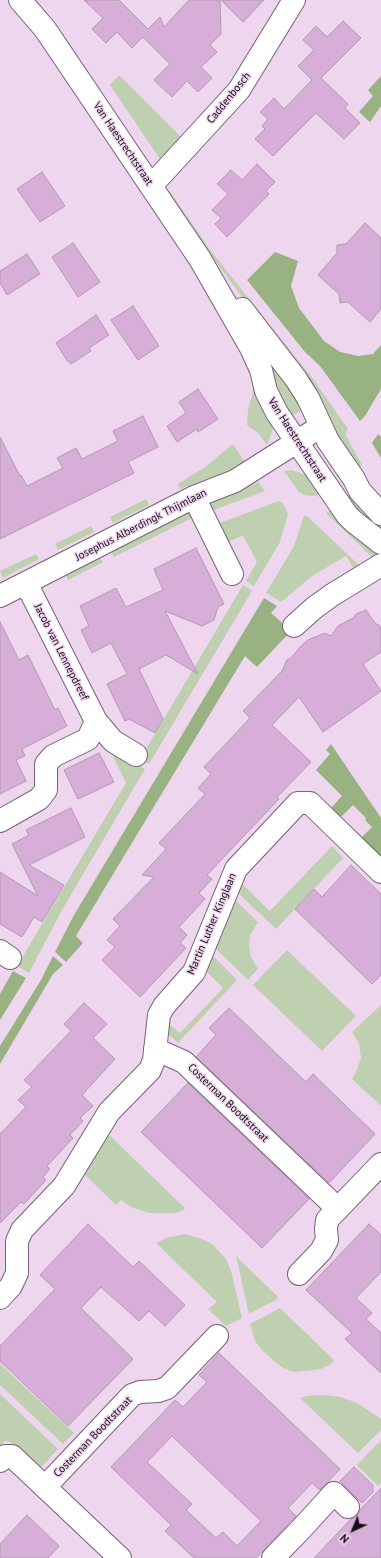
<!DOCTYPE html>
<style>
body{margin:0}
#map{position:relative;width:381px;height:1558px;overflow:hidden;background:#eed6ee;font-family:"PT Sans",sans-serif}
canvas{display:block}
.north{position:absolute;left:333px;top:1510px;width:40px;height:40px;-webkit-text-stroke:3px #eed6ee;paint-order:stroke;rotate:224deg;font-size:11px;font-weight:700;line-height:16px;text-align:center;color:#150d15}
.north::after{content:'';display:block;margin:auto;width:14px;height:18px;background:#150d15;clip-path:polygon(50% 0,100% 100%,50% 72%,0 100%)}
</style>
<div id="map">
<canvas width="381" height="1558"></canvas>
<div class="north">N</div>
</div>
<script>
const context = document.querySelector('canvas').getContext('2d');
context.lineJoin = 'round';
function fillPath(path, color) { context.fillStyle = color; context.fill(path, 'evenodd'); }
const shape = rows => new Path2D(rows.map(r => 'M' + r).join(''));
function strokePath(path, color, width, dash) { context.strokeStyle = color; context.lineWidth = width; context.lineCap = dash ? 'butt' : 'round'; context.setLineDash(dash || []); context.stroke(path); }
function label(font, color, halo, rows, align = 'center') {
  context.font = font + ' "PT Sans",sans-serif'; context.lineWidth = 3; context.setLineDash([]); context.textBaseline = 'middle'; context.strokeStyle = halo; context.fillStyle = color; for (const [text, x, y, turn = 0] of rows) {
    context.save(); context.translate(x, y); context.rotate((+turn || 0) * Math.PI / 180); context.textAlign = isNaN(turn) ? turn : align; if (halo) context.strokeText(text, 0, 0); context.fillText(text, 0, 0); context.restore();
  }
}
fillPath(shape([
 [119,75,181,137,160,159,110,85],
 [169,190,211,251,314,380,348,429,345,434,362,465,360,468,355,471,299,374,197,236,167,191],
 [265,346,297,400,301,411,287,418,279,406],
 [249,369,272,420,273,429,267,445,259,434,247,425,248,409,253,392,252,378],
 [233,444,245,462,227,471,180,489,178,484,205,467],
 [292,470,309,476,323,494,313,496,304,495,299,492,284,471],
 [258,482,265,491,211,511,208,504,242,491],
 [353,494,381,520,381,535,345,500],
 [146,499,149,505,113,523,110,517],
 [279,501,283,503,288,514,280,542,254,586,246,581,257,562,243,535,226,543,217,524],
 [335,507,378,550,378,553,374,559,326,513],
 [193,510,196,516,114,557,111,551],
 [304,516,307,516,360,566,354,569,346,556,312,576,281,602,266,593,294,546],
 [91,526,94,532,58,550,55,544],
 [36,554,39,559,3,578,0,571],
 [99,557,103,562,68,580,65,573],
 [243,585,252,591,149,764,140,759],
 [108,746,145,769,62,910,29,973,17,966,126,783],
 [332,846,343,858,276,929,236,891,240,882,270,911],
 [233,898,258,922,250,935,249,946,251,957,258,969,248,980,214,947],
 [287,950,356,1016,322,1051,253,985],
 [211,954,237,980,178,1043,167,1033,169,1024,180,1033,223,988,206,971],
 [381,1005,381,1106,352,1079,357,1070,361,1058,359,1044,352,1032],
 [107,1133,185,1208,183,1210,176,1213,149,1213,131,1207,121,1200,116,1205,83,1173],
 [185,1234,199,1238,212,1244,226,1259,231,1271,242,1318,226,1326,208,1309,217,1302,156,1243,169,1237],
 [236,1256,278,1297,276,1300,249,1314],
 [280,1308,334,1360,331,1364,321,1369,295,1372,285,1369,276,1363,261,1349,255,1341,250,1324],
 [0,1364,74,1433,63,1444,0,1385],
 [0,1394,58,1449,40,1468,11,1442,5,1441,0,1446],
 [322,1395,341,1397,357,1403,381,1419,381,1430,358,1453,300,1398,306,1396],
 [381,1440,381,1483,378,1486,357,1465]
]), '#bfd0b0');
fillPath(shape([
 [381,76,381,106,370,122,359,112,373,96,368,90],
 [275,252,298,261,291,286,299,308,324,341,340,352,358,356,373,354,381,345,381,389,365,416,360,421,320,366,305,352,247,280],
 [378,434,381,437,381,458,372,443],
 [264,598,277,606,271,613,291,631,257,667,245,656,115,871,76,936,83,943,66,962,55,952,74,915],
 [331,744,381,818,381,859,361,838,372,827,365,820,366,818,353,805,340,818,330,809,342,796,316,770,330,754,326,750],
 [53,956,63,965,53,974,0,1064,0,1046,41,980],
 [13,971,26,978,0,1020,0,994]
]), '#98b281');
const building = shape([
 [84,0,119,0,148,29,160,17,164,27,189,0,220,0,221,34,210,45,217,52,201,67,212,78,198,92,187,81,172,97,154,80,170,64,143,37,132,48,117,32,106,43,92,29,103,18,84,0],
 [221,0,264,0,243,22,221,0],
 [343,21,361,38,321,78,348,104,345,108,360,123,344,139,316,113,273,156,255,139,265,129,262,126,268,119,260,112,274,98,284,109,312,80,298,66,314,50,303,40,316,26,327,37,343,21],
 [257,164,275,182,266,191,269,194,227,237,215,224,221,218,212,210,228,194,217,184,231,170,242,180,257,164],
 [42,172,65,206,40,222,17,189,42,172],
 [365,223,381,238,381,309,370,322,348,302,340,303,339,294,318,275,337,253,337,245,346,244,365,223],
 [73,243,100,282,78,297,52,257,73,243],
 [27,254,40,274,7,295,0,283,0,271,27,254],
 [133,306,159,346,138,360,111,320,133,306],
 [96,315,109,335,89,348,91,351,71,364,69,361,68,362,56,343,96,315],
 [198,389,218,419,198,432,197,429,177,442,167,426,186,413,179,402,198,389],
 [143,416,158,447,128,462,134,473,0,539,0,437,20,476,21,475,27,486,63,468,57,458,76,448,82,459,118,441,113,431,143,416],
 [196,548,224,604,218,607,214,620,202,626,165,611,198,674,166,655,139,669,163,719,155,733,129,719,125,721,107,684,127,674,111,643,92,653,81,630,89,626,80,606,116,588,126,607,163,590,154,569,196,548],
 [366,610,375,623,380,626,381,631,381,652,363,664,381,691,323,732,299,697,272,725,311,762,277,797,279,799,207,875,212,879,199,893,205,899,179,927,187,935,180,943,186,948,140,997,102,960,115,947,107,940,120,926,113,919,154,877,142,875,166,849,159,843,205,794,198,788,211,774,204,767,250,718,243,711,282,671,287,660,291,658,301,646,308,640,325,633,331,636,338,626,353,618,356,614,366,610],
 [0,622,19,660,28,655,55,710,58,708,67,726,22,749,25,756,16,760,26,781,0,794,0,622],
 [99,753,114,782,78,799,64,770,99,753],
 [71,808,85,837,29,865,64,885,42,922,34,917,22,937,0,924,0,872,38,896,12,844,29,835,26,830,71,808],
 [351,865,381,894,381,975,372,984,295,909,314,889,322,897,351,865],
 [84,1003,107,1024,93,1038,115,1059,82,1095,93,1106,80,1118,83,1121,70,1135,73,1138,47,1166,50,1169,43,1177,46,1180,24,1204,21,1202,0,1223,0,1134,26,1107,18,1100,32,1087,24,1080,71,1031,64,1024,84,1003],
 [229,1008,306,1082,313,1074,375,1134,329,1183,196,1057,216,1035,209,1028,229,1008],
 [188,1083,309,1199,262,1248,141,1132,188,1083],
 [88,1224,133,1267,139,1261,185,1305,165,1326,149,1311,139,1321,101,1287,81,1308,133,1359,68,1426,0,1361,0,1346,55,1289,40,1275,88,1224],
 [369,1224,381,1235,381,1272,356,1298,372,1313,366,1319,381,1333,381,1373,345,1339,352,1333,306,1290,369,1224],
 [219,1353,340,1469,320,1490,312,1483,288,1508,296,1516,256,1558,194,1558,165,1531,171,1525,111,1467,175,1400,183,1407,207,1382,199,1375,219,1353],
 [172,1436,261,1521,237,1546,223,1532,216,1538,186,1510,192,1504,147,1462,172,1436],
 [354,1467,373,1485,373,1492,362,1503,340,1481,354,1467],
 [381,1488,381,1558,314,1558,351,1519,357,1516,360,1510,381,1488],
 [27,1515,59,1546,48,1558,0,1558,0,1544,27,1515]
]);
fillPath(building, '#d7aed8');
strokePath(building, '#b19ab1', 1);
const minor = shape([
 [20,0,45,29,200,259,251,348,261,370,266,391,277,413,347,515,353,521,381,543],
 [151,186,239,90,294,0],
 [242,309,296,379,308,398,328,441,354,479,360,491,381,514],
 [194,497,232,574],
 [0,596,194,497,235,481,320,427],
 [294,626,314,608,332,595,381,565],
 [96,721,113,741,136,755],
 [0,821,39,799,46,790,46,764,53,756,88,739,96,721,26,583],
 [0,951,10,958],
 [155,1049,184,1062,338,1209],
 [299,1274,321,1251,327,1240,326,1229,327,1220,381,1164],
 [0,1298,11,1286,17,1273,17,1241,22,1230,64,1186,109,1112,150,1070,154,1060,159,1015,164,1006,194,972,236,869,298,803,310,803,381,872],
 [0,1461,5,1456,12,1456,120,1558],
 [45,1487,132,1395,140,1392,158,1391,167,1388,217,1336],
 [273,1558,303,1527,334,1493,348,1507]
]);
strokePath(minor, '#766176', 24);
strokePath(minor, '#fff', 22);
label('11px', '#150d15', '#eed6ee', [
 ["Caddenbosch",229,98,-51],
 ["Van Haestrechtstraat",123,144,56],
 ["Van Haestrechtstraat",297,440,57],
 ["Josephus Alberdingk Thijmlaan",141,525,-27],
 ["Jacob van Lennepdreef",61,652,63],
 ["Martin Luther Kinglaan",212,924,-67],
 ["Costerman Boodtstraat",228,1103,44],
 ["Costerman Boodtstraat",93,1437,-46]
]);
</script>
